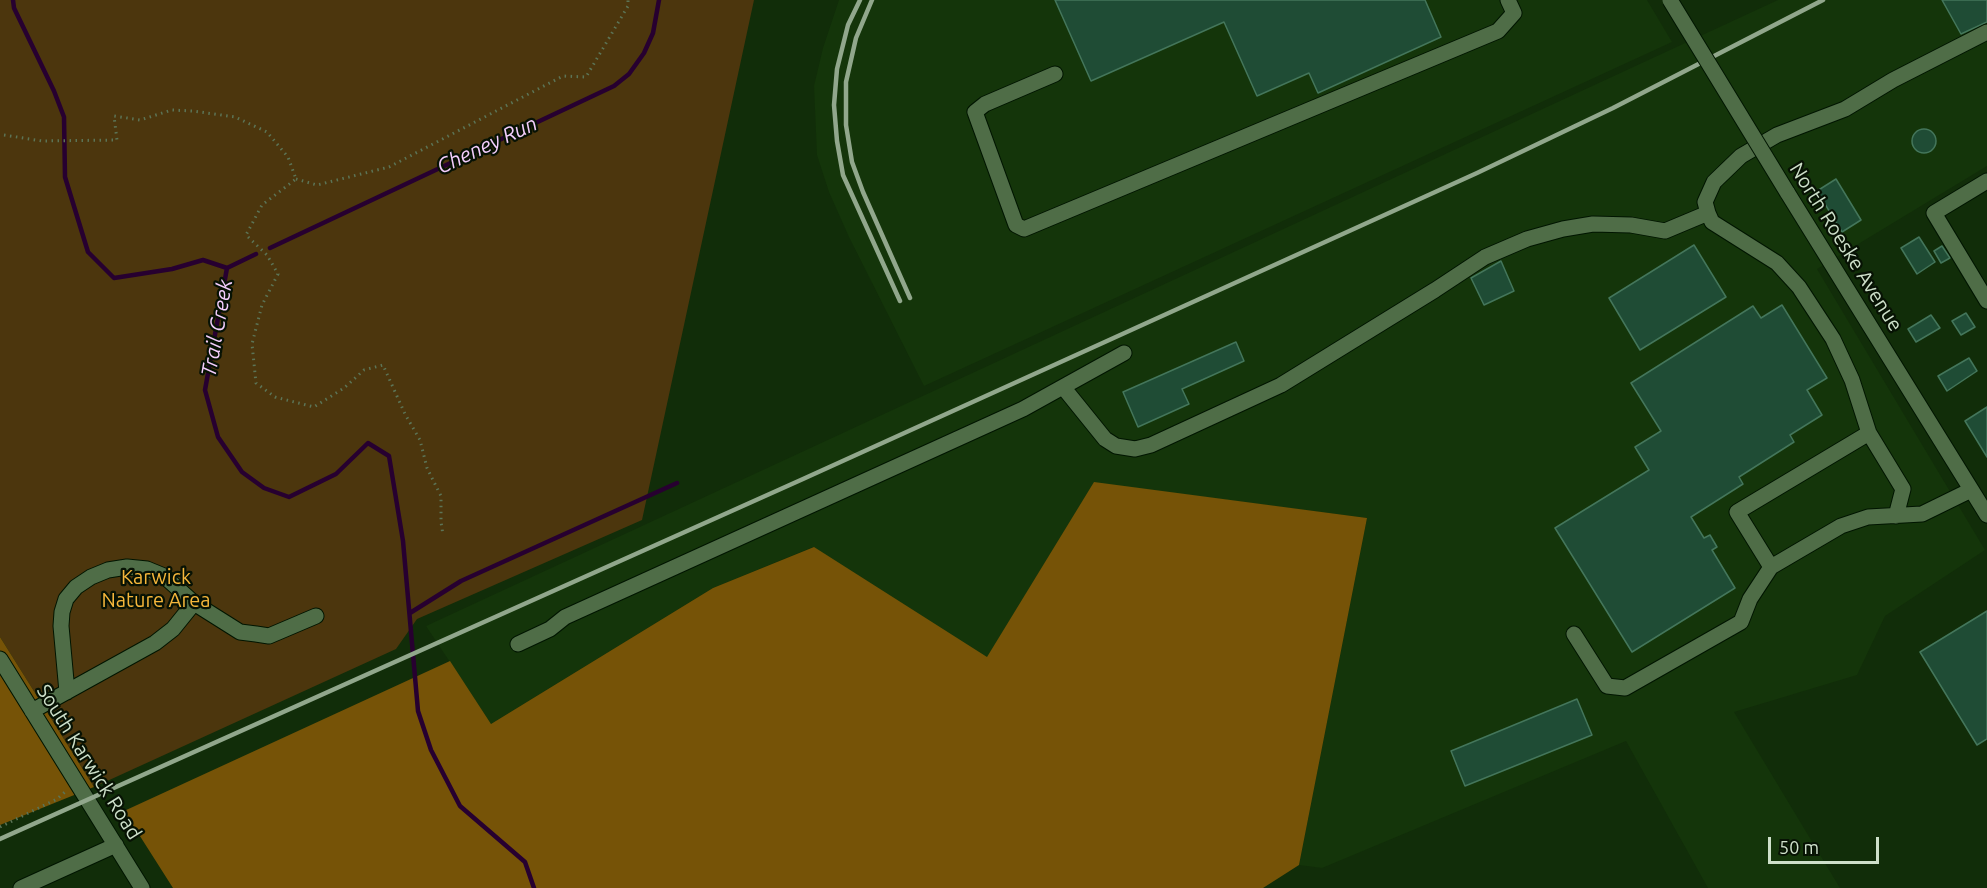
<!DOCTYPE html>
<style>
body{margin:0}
#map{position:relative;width:1987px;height:888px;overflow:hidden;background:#112d09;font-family:Ubuntu,sans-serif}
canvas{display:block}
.scale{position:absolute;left:1768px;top:837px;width:111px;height:27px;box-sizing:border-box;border:3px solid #cee0ca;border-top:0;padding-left:8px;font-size:18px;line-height:21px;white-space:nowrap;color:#cee0ca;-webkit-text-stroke:4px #071204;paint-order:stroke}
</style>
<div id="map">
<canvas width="1987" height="888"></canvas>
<div class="scale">50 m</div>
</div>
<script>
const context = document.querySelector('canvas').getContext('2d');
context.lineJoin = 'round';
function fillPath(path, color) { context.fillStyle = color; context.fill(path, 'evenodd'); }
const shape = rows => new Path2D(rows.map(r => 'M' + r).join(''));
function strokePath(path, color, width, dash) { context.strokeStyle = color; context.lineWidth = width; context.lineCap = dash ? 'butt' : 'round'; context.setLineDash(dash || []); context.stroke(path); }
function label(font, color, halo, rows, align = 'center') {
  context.font = font + ' Ubuntu,sans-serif'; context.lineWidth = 4.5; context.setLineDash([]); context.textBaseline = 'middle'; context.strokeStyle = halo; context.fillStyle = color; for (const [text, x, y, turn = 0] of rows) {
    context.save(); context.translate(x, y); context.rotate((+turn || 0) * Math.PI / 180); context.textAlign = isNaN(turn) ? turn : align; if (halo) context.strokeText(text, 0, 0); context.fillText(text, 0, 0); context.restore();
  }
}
fillPath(shape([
 [839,0,1647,0,1672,42,924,386,849,237,829,192,817,155,814,86,823,48],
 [1778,0,1987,0,1987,166,1817,269,1985,550,1885,616,1857,675,1734,712,1840,888,1708,888,1626,741,1322,868,1299,865,1367,518,1094,483,987,658,813,547,713,588,491,724,426,626]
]), '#14350a');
fillPath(shape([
 [0,0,754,0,642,520,417,619,396,649,94,787,0,637]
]), '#4c360d');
fillPath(shape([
 [1094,482,1367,518,1299,865,1263,888,173,888,124,811,450,661,491,724,713,588,814,547,987,657],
 [0,637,94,787,0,825]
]), '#765307');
strokePath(shape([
 [13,0,14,8,54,91,64,117,65,177,88,252,114,278,172,269,203,260,227,268,205,390,218,437,242,472,264,488,289,497,336,474,368,443,389,456,403,541,418,711,431,750,460,806,525,862,534,888],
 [270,248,614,86,629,74,644,53,653,33,659,0],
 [227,268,256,254],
 [410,613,461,581,677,483]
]), '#270030', 4.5);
const building = shape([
 [1055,0,1425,0,1441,37,1318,93,1309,73,1257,96,1224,22,1091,81,1055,0],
 [1942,0,1987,0,1987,22,1961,34,1942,0],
 '1912 141a12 12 0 1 1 24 0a12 12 0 1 1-24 0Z',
 [1836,179,1861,220,1842,232,1817,191,1836,179],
 [1919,237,1935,262,1917,274,1901,248,1919,237],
 [1694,245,1726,297,1640,350,1609,298,1694,245],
 [1942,246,1950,258,1941,263,1934,251,1942,246],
 [1501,261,1514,291,1484,305,1471,278,1501,261],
 [1782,305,1827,378,1807,390,1822,415,1790,435,1794,442,1739,477,1743,484,1691,517,1704,538,1710,535,1717,547,1712,550,1735,588,1632,652,1555,528,1649,470,1635,447,1661,431,1631,383,1753,306,1761,318,1782,305],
 [1966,313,1975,327,1961,335,1952,321,1966,313],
 [1931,315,1940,328,1916,342,1908,329,1931,315],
 [1236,342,1244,361,1182,389,1189,404,1138,427,1123,392,1236,342],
 [1969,358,1977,371,1947,391,1938,376,1969,358],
 [1987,407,1987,457,1965,421,1987,407],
 [1987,611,1987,739,1977,745,1920,652,1987,611],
 [1577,699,1592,735,1465,786,1451,751,1577,699]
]);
fillPath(building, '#1f4c35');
strokePath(building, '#44765b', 1.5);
const minor = shape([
 [1055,74,985,104,975,112,1016,225,1024,229,1498,31,1514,13,1508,0],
 [1987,181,1934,213,1987,301],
 [1787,192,1987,515],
 [1063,387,1105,439,1116,446,1135,449,1151,445,1281,385,1435,290,1485,257,1527,239,1563,229,1593,224,1631,225,1665,231,1708,213],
 [1869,433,1852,380,1833,339,1799,287,1777,263,1712,222,1708,213,1705,202,1714,182,1741,156,1777,135,1845,109,1893,80,1987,32],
 [1896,516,1903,489,1869,433,1737,512,1771,567,1841,526,1868,517,1922,514,1971,490],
 [194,603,240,632,256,634,269,636,316,616],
 [1574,634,1607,686,1625,688,1741,622,1750,599,1771,567],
 [518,644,550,629,565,617,1023,409,1124,353],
 [0,659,142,888],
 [32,711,155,643,173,629,194,603,164,576,147,569,127,567,108,570,91,577,76,587,66,599,62,612,61,626,67,692],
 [21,888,116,845]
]);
strokePath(minor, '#001500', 17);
strokePath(shape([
 [4,135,42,141,117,140,114,116,140,120,172,110,193,111,235,117,267,132,288,157,296,179,262,205,246,235,267,255,278,274,262,305,252,344,256,383,275,397,314,407,344,388,364,370,383,365,405,414,420,440,427,468,441,496,441,522,443,535],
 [296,179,317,185,389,167,563,76,586,77,628,6,628,0],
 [0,827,57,799,66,791]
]), '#5c7456', 3, [1.5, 4.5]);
strokePath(minor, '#4f6d47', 15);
strokePath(shape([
 [860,0,848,25,837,69,834,105,837,141,843,175,900,301],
 [872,0,856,38,846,82,846,125,852,162,863,192,910,298],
 [0,839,803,479,1477,173,1613,108,1823,0]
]), '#91a78c', 4.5);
const minorBridge = shape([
 [1670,0,1787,192]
]);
strokePath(minorBridge, '#001500', 17, []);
strokePath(minorBridge, '#4f6d47', 15);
label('20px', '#cee0ca', '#071204', [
 ["North Roeske Avenue",1846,247,58],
 ["South Karwick Road",89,762,58]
]);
label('20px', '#f5b63b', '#071204', [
 ["Karwick",156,577],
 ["Nature Area",156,600]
]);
label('italic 21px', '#f4cefd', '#071204', [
 ["Cheney Run",487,145,-25],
 ["Trail Creek",217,328,-80]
]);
</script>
